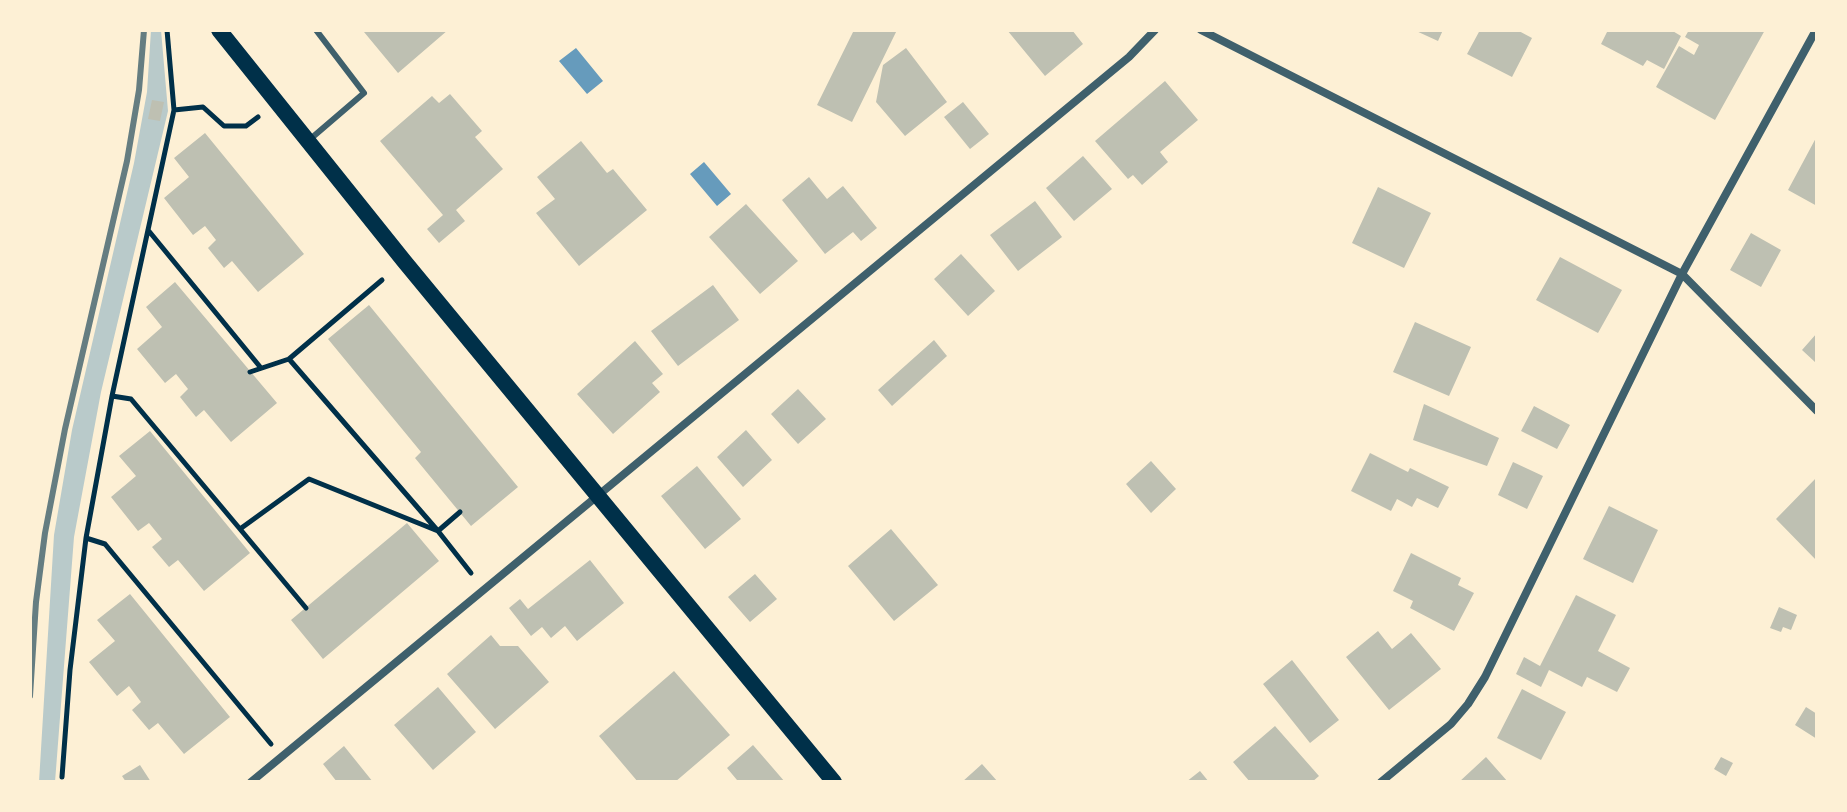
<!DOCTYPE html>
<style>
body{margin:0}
#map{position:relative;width:1847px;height:812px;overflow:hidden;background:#fdf0d5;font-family:Rubik,sans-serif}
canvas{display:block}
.frame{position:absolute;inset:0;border:32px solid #fdf0d5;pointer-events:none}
</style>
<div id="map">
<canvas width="1847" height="812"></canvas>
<div class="frame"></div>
</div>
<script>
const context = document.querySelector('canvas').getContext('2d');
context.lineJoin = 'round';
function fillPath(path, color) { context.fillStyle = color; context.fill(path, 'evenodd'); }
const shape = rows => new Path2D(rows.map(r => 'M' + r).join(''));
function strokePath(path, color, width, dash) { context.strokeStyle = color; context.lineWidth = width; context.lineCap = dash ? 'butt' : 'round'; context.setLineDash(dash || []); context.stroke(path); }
fillPath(shape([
 [151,30,161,30,168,111,101,392,74,537,55,782,39,782,54,535,72,430,134,163,147,92]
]), '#b9caca');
fillPath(shape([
 [576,48,603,81,587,94,559,61],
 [704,162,731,194,717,206,690,174]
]), '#669bbc');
fillPath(shape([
 [366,30,448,30,398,73,364,32],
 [854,30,897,30,852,122,817,105],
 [1007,30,1072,30,1083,44,1045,76],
 [1414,30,1443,30,1438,41],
 [1480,30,1517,30,1532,38,1512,77,1467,54],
 [1608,30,1671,30,1681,36,1664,69,1647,60,1643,66,1601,44],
 [1689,30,1765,30,1715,120,1656,87,1679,46,1694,55,1699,45,1685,37],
 [906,48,947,102,905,136,876,102,883,65],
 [1165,81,1198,120,1160,152,1168,162,1142,185,1133,175,1128,179,1095,141],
 [450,94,482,131,475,137,503,169,456,210,465,221,439,243,427,229,443,215,380,141,432,96,439,103],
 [152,100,164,102,160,121,148,119],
 [963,102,989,134,970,149,944,117],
 [205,133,304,254,258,292,232,261,224,268,208,248,216,240,205,226,193,235,164,198,189,177,174,158],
 [1817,136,1817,206,1788,190],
 [581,141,607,173,613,169,647,210,579,266,536,213,555,199,537,177],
 [1083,156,1112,189,1074,221,1046,188],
 [809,177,827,199,843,186,877,228,861,241,853,232,825,254,782,200],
 [1378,187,1431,213,1404,268,1352,243],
 [1035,201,1062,237,1018,271,990,235],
 [746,204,798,261,760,294,709,237],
 [1751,233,1781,250,1761,287,1730,270],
 [961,254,995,291,968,316,934,279],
 [1560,257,1622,290,1598,333,1536,300],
 [175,282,277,403,231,442,204,410,196,417,180,397,188,389,176,374,165,383,137,349,162,327,146,307],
 [713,285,739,320,678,366,651,331],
 [369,305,518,487,471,526,415,458,421,452,328,339],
 [1415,322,1471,347,1449,396,1393,372],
 [1817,333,1817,360,1815,362,1802,350],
 [934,340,947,356,892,406,878,390],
 [635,341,663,374,652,383,660,392,613,434,577,394],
 [798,389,826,419,798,444,771,414],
 [1424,404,1499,438,1487,466,1413,440],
 [1534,406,1570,425,1557,449,1521,431],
 [746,430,772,460,743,487,717,457],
 [150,431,250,553,204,591,178,560,169,567,152,547,162,539,149,523,138,531,111,497,136,476,119,456],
 [1370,453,1408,472,1410,468,1449,487,1438,508,1417,498,1412,507,1397,499,1391,511,1351,491],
 [1151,461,1176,489,1151,513,1126,484],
 [1513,462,1543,476,1527,509,1498,495],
 [697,466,741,519,705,549,661,496],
 [1817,477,1817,561,1776,519],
 [1609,506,1658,530,1633,583,1583,559],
 [407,523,439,561,323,659,291,620],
 [891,529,938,585,894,621,848,566],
 [1411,553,1461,578,1458,585,1474,593,1454,631,1410,608,1413,601,1393,591],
 [590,560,624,603,577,641,565,626,551,638,542,627,531,636,509,608,520,599,528,609],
 [755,574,777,599,750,622,728,597],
 [130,594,230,717,184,754,158,723,149,730,132,710,141,702,129,686,117,696,89,662,115,641,97,620],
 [1576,595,1616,615,1598,651,1630,668,1617,692,1587,677,1582,687,1549,670,1541,687,1516,674,1524,657,1540,666],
 [1779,607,1797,615,1791,630,1783,627,1781,632,1770,628],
 [1378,631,1392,649,1411,633,1441,669,1389,710,1346,657],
 [491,635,500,646,518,646,549,682,495,729,447,674],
 [1292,660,1339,720,1310,743,1263,684],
 [674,671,730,735,675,782,638,782,599,736],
 [438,687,476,732,433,770,394,725],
 [1522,689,1566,712,1541,760,1497,738],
 [1806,707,1817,714,1817,739,1795,725],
 [1275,726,1319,776,1312,782,1250,782,1233,762],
 [753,745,785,782,735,782,737,780,727,768],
 [344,746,373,782,337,782,323,764],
 [1486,757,1508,782,1459,782],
 [1721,757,1733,763,1726,776,1714,769],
 [982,764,998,782,962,782],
 [140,765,151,782,126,782,122,776],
 [1200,771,1209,782,1186,782]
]), '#bec0b2');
strokePath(shape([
 [167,30,174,110],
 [148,230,261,368],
 [289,359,438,531,460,512],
 [250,372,289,359,382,280],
 [112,396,131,399,240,529,309,479,438,531,471,573],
 [240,529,306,608],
 [86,538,105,544,271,744],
 [62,777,70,670,86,538,112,396,174,110,203,107,224,126,246,126,258,117]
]), '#003049', 5);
strokePath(shape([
 [308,141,364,93,316,30]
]), '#3f606c', 6);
strokePath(shape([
 [1201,30,1682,274,1817,411],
 [251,782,1129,57,1155,30],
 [1381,782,1451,724,1468,704,1485,677,1682,274,1816,30]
]), '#3f606c', 8);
strokePath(shape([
 [219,30,404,261,834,782]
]), '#003049', 16);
strokePath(shape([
 [30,696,36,602,45,533,65,429,127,161,139,90,144,30]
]), '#657d81', 6);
</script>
